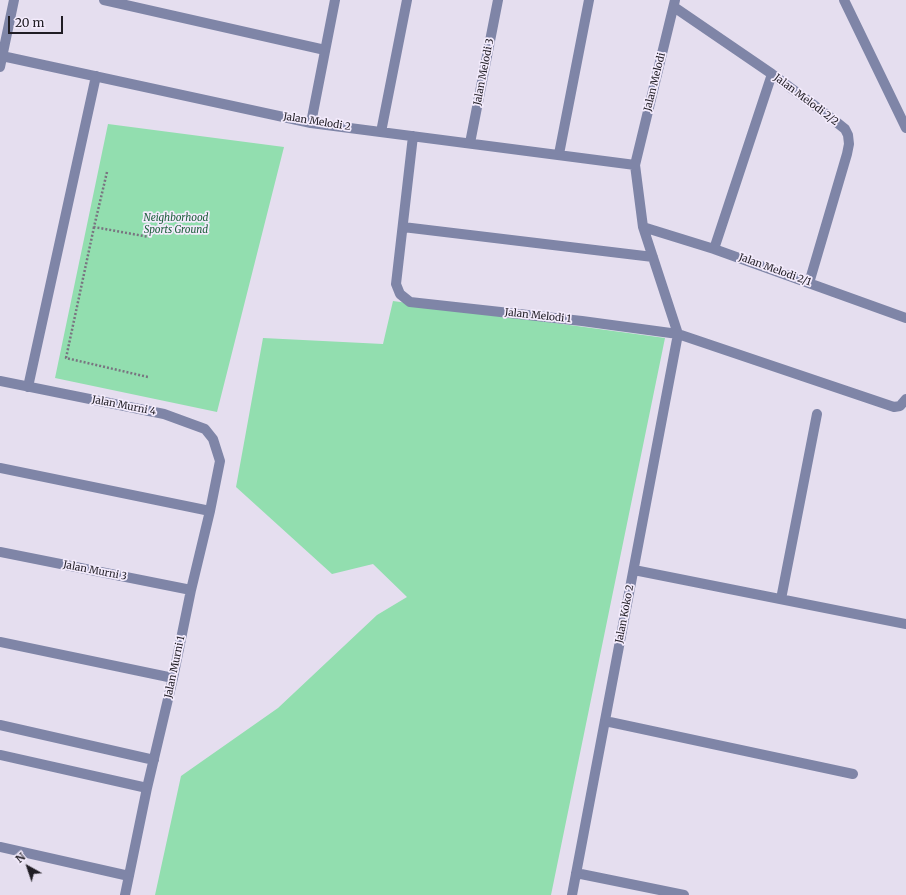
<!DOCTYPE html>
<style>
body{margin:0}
#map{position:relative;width:906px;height:895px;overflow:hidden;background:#e5deef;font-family:Merriweather,serif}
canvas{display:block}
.north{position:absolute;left:8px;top:847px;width:40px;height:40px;-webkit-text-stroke:3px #f3ebfc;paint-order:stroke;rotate:320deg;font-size:11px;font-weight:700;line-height:16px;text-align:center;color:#201d24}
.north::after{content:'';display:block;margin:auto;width:14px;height:18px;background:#201d24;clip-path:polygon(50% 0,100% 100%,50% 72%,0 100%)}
.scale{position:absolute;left:8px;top:16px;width:55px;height:18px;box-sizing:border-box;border:2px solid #201d24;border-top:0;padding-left:5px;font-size:12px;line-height:14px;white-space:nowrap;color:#201d24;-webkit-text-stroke:3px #f3ebfc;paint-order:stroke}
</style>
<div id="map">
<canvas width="906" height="895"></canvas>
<div class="north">N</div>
<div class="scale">20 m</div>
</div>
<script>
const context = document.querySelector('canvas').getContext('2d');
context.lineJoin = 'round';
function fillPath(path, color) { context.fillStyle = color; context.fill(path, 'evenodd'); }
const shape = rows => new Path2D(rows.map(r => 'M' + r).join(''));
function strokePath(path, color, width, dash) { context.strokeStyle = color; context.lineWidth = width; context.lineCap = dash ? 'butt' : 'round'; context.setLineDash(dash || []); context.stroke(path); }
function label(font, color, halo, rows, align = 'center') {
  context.font = font + ' Merriweather,serif'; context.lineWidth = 3.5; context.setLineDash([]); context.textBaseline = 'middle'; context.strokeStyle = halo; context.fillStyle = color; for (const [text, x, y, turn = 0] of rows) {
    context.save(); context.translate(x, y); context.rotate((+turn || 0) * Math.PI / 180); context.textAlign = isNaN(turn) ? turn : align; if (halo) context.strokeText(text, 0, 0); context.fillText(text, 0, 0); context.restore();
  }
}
fillPath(shape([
 [108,124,284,147,217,412,55,378],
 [393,301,665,338,551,895,155,895,181,776,278,708,377,615,407,597,373,564,332,574,236,487,263,338,383,344]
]), '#92deaf');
strokePath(shape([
 [107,172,94,227,149,237],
 [94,227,66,358,148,377]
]), '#797480', 2.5, [2, 2]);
strokePath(shape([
 [104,0,325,50],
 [844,0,906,128],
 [674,7,772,74,830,117,845,129,848,135,849,144,847,154,809,283],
 [2,56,311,123,635,165],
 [0,67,14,0],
 [311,123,335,0],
 [381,132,407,0],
 [413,136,396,284,400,294,410,302,582,321,678,334,894,407,900,406,906,399],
 [470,143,498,0],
 [559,154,589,0],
 [403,227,653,257],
 [643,227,714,249,906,318],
 [714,249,772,74],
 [0,381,164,414,205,429,213,439,220,461,210,511,191,590,173,678,147,788,125,895],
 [28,387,96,76],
 [0,468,210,511],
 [0,552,191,590],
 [634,570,906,624],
 [781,599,817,414],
 [0,642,173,678],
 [605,721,853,774],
 [0,725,154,760],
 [0,755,147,788],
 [0,847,129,876],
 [576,873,684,895],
 [572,895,678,334,643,227,635,165,675,0]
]), '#7f85a7', 10);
label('10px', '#201d24', '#f3ebfc', [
 ["Jalan Melodi 3",484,72,-79],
 ["Jalan Melodi",655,82,-76],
 ["Jalan Melodi 2/2",806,100,37],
 ["Jalan Melodi 2",317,122,9],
 ["Jalan Melodi 2/1",775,270,20],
 ["Jalan Melodi 1",538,316,6],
 ["Jalan Murni 4",124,406,11],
 ["Jalan Murni 3",95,571,11],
 ["Jalan Koko 2",625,614,-79],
 ["Jalan Murni 1",175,667,-78]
]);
label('italic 10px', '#21603e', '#f3ebfc', [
 ["Neighborhood",176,218],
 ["Sports Ground",176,230]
]);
</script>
